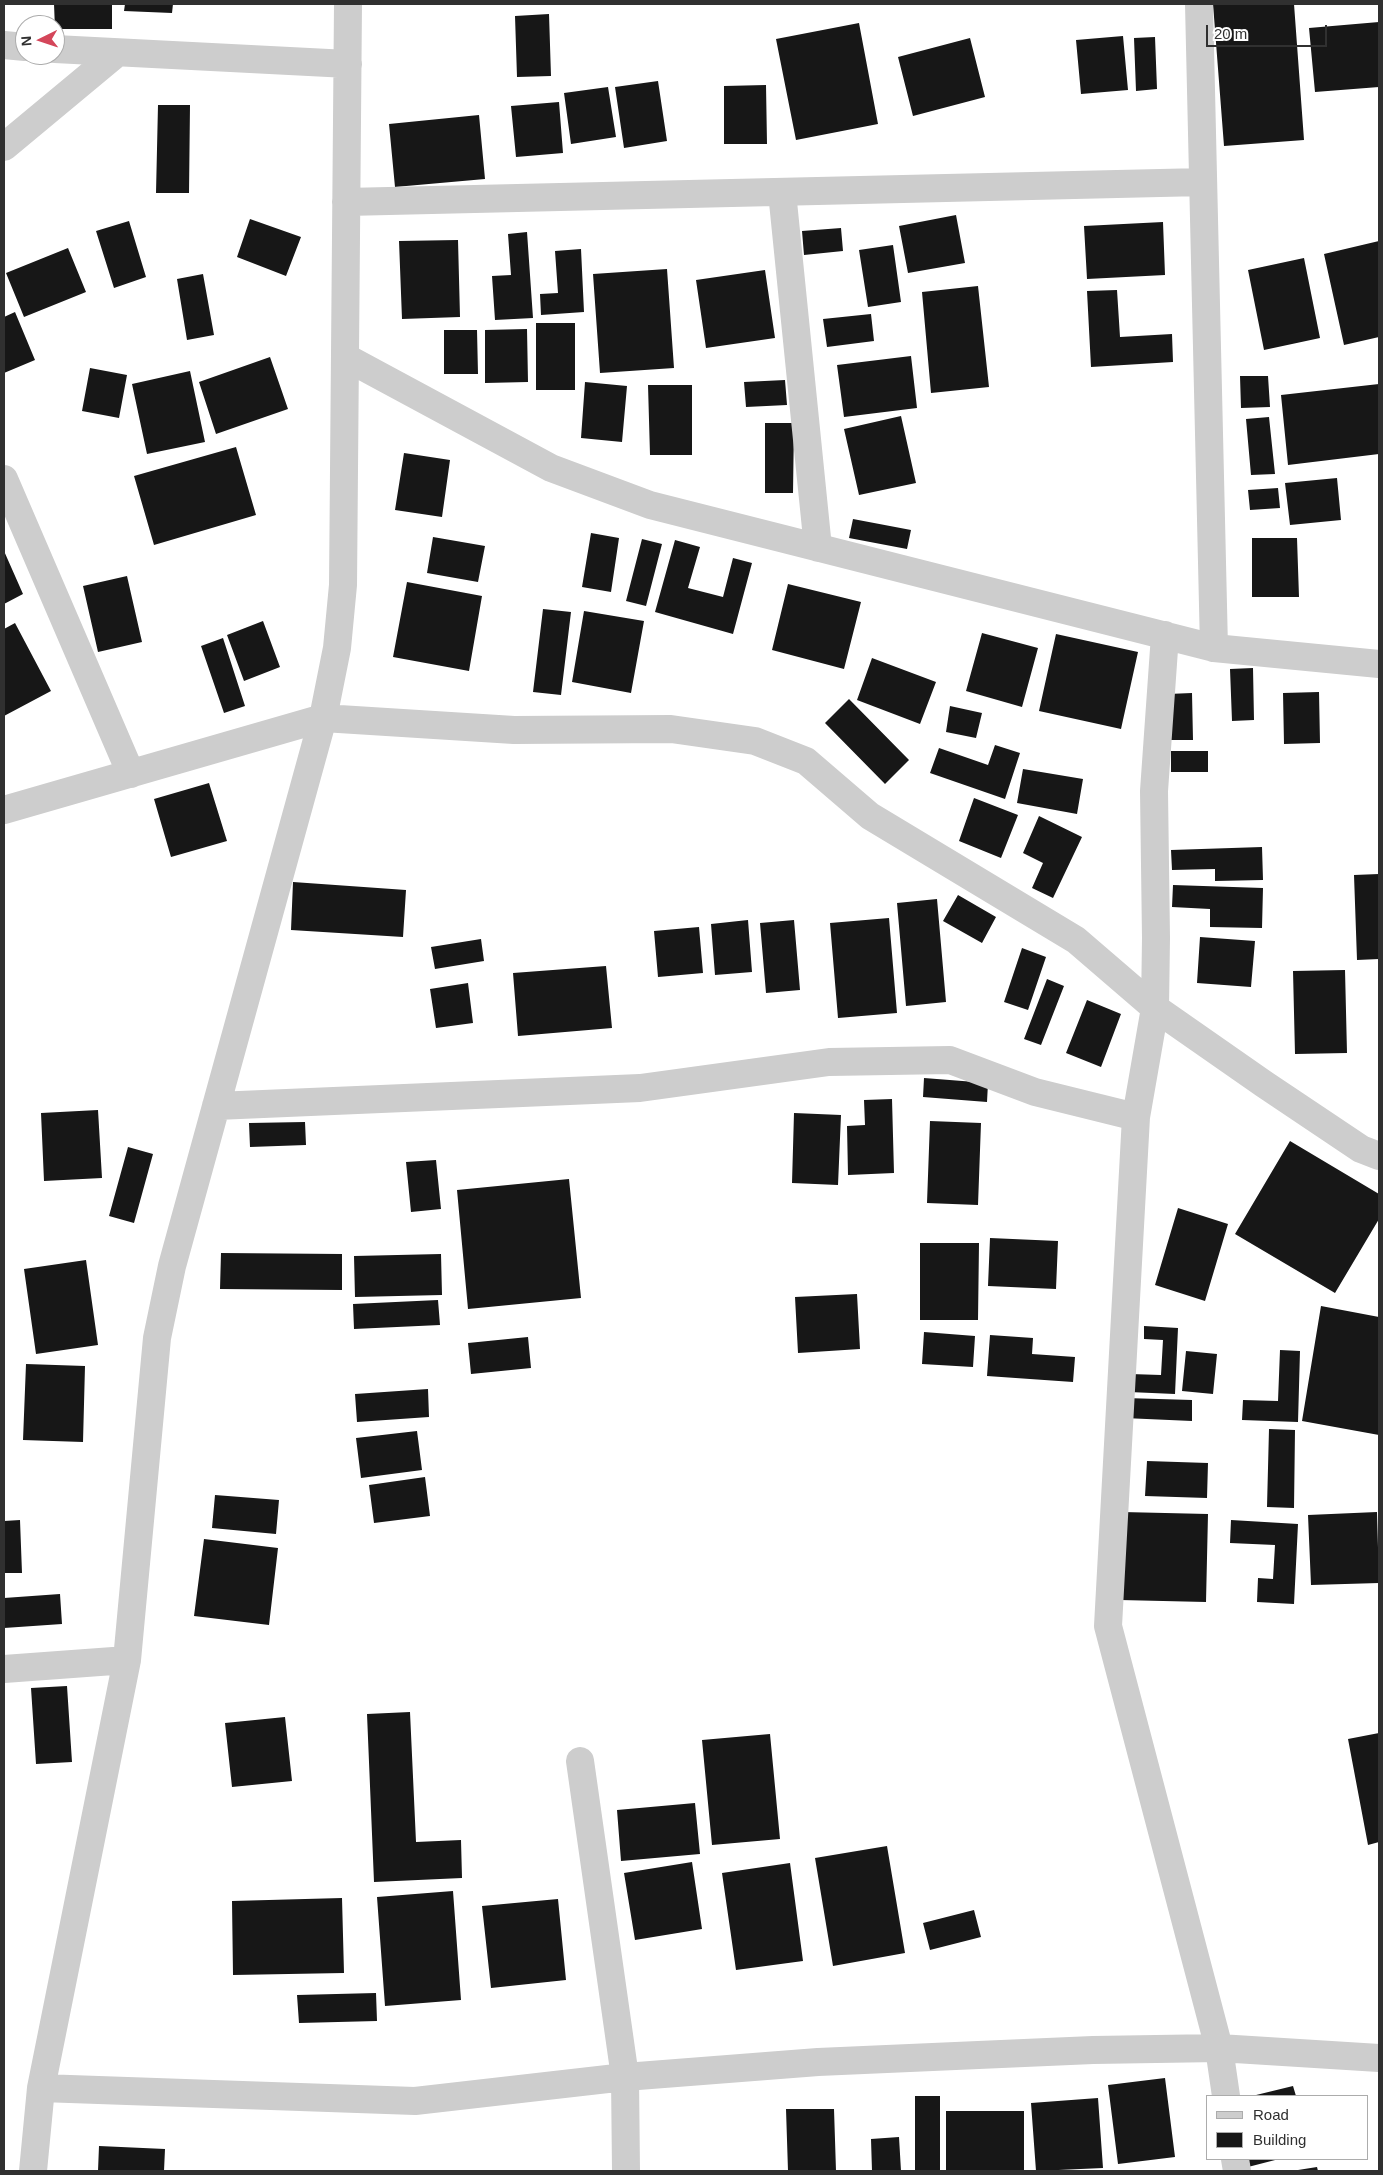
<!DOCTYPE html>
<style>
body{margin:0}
#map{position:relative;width:1383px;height:2175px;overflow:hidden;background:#fff;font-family:Arial,sans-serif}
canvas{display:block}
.frame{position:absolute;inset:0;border:5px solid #303030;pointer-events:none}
.legend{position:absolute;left:1206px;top:2095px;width:162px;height:65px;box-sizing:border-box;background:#fff;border:1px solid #acacac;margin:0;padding:6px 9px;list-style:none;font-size:15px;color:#303030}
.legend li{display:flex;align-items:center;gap:10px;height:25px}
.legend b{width:25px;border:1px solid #acacac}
.north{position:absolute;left:15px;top:15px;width:50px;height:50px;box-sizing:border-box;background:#fff;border:1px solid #acacac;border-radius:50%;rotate:266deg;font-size:14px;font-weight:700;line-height:20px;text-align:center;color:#303030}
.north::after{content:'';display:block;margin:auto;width:18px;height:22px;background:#d4465a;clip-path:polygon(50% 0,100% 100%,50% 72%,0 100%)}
.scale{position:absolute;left:1206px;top:25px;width:121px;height:22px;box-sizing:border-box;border:2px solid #303030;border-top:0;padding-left:6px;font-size:15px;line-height:18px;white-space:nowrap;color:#303030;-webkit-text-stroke:4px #fff;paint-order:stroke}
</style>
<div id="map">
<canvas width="1383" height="2175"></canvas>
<div class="frame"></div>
<ul class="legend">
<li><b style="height:6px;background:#cdcdcd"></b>Road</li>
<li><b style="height:14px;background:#171717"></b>Building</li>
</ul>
<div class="north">N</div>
<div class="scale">20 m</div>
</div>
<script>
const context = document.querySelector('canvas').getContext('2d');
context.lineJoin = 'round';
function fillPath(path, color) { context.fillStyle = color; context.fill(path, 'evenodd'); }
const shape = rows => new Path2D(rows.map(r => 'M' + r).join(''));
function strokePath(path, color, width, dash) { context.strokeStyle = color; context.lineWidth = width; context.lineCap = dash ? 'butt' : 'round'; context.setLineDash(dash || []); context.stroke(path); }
fillPath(shape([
 [54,4,112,4,112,29,55,29],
 [125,4,173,4,172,13,124,11],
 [1213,4,1294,4,1304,140,1224,146],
 [549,14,551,76,517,77,515,16],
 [1379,22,1379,87,1315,92,1309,28],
 [859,23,878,124,796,140,776,39],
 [1123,36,1128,90,1081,94,1076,40],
 [1155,37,1157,89,1136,91,1134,38],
 [970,38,985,97,913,116,898,57],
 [658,81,667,141,624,148,615,87],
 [766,85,767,144,724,144,724,86],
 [608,87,616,137,571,144,564,93],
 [559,102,563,153,516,157,511,106],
 [158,105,190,105,189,193,156,193],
 [479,115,485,179,395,187,389,124],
 [956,215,965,263,908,273,899,226],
 [250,219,301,237,286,276,237,257],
 [129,221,146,277,114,288,96,231],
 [1163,222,1165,275,1087,279,1084,226],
 [841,228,843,251,804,255,802,231],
 [527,232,533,318,495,320,492,276,511,275,508,234],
 [458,240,460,317,402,319,399,241],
 [1379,241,1379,337,1344,345,1324,254],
 [893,245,901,302,868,307,859,250],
 [68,248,86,292,24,317,6,273],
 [581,249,584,312,541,315,540,294,558,293,555,251],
 [1304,258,1320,338,1264,350,1248,270],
 [667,269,674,368,600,373,593,274],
 [765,270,775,338,706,348,696,280],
 [203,274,214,335,187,340,177,279],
 [978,286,989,387,931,393,922,292],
 [1117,290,1120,337,1172,334,1173,362,1091,367,1087,291],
 [15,312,35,360,4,373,4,317],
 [871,314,874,341,827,347,823,319],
 [536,323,575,323,575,390,536,390],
 [527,329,528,382,485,383,485,330],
 [444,330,477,330,478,374,444,374],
 [911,356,917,408,844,417,837,365],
 [270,357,288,409,216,434,199,382],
 [90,368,127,375,119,418,82,411],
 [190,371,205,442,147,454,132,384],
 [1240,376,1268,376,1270,407,1241,408],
 [785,380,787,405,746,407,744,382],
 [585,382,627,386,622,442,581,438],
 [1379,384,1379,454,1288,465,1281,395],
 [648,385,692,385,692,455,650,455],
 [901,416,916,483,859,495,844,429],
 [1269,417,1275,474,1251,475,1246,419],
 [765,423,794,423,793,493,765,493],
 [236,447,256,515,154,545,134,476],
 [404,453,450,460,442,517,395,510],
 [1337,478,1341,520,1290,525,1285,483],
 [1278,488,1280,508,1250,510,1248,490],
 [853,519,911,530,907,549,849,538],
 [591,533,619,538,611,592,582,587],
 [433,537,485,546,478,582,427,573],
 [1252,538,1297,538,1299,597,1252,597],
 [642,539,662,544,646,606,626,601],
 [675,540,700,547,688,588,723,597,733,558,752,563,733,634,655,612],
 [4,551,23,594,4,604],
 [127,576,142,642,98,652,83,586],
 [407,582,482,596,469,671,393,657],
 [788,584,861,602,844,669,772,650],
 [543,609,571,612,561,695,533,692],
 [584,611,644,621,631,693,572,682],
 [263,621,280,667,244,681,227,635],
 [15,623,51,691,4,716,4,629],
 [982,633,1038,648,1022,707,966,691],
 [1056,634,1138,652,1121,729,1039,711],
 [223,638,245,706,224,713,201,646],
 [872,658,936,682,920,724,857,700],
 [1253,668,1254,720,1232,721,1230,669],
 [1319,692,1320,743,1284,744,1283,693],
 [1192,693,1193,740,1168,740,1168,694],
 [849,699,909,760,885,784,825,723],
 [950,706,982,713,976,738,946,732],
 [995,745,1020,753,1005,799,930,773,939,748,988,765],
 [1171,751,1208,751,1208,772,1171,772],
 [1023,769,1083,779,1077,814,1017,803],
 [209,783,227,841,171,857,154,799],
 [974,798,1018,815,1001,858,959,841],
 [1039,816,1082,837,1053,898,1032,888,1043,863,1023,853],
 [1262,847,1263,880,1215,881,1215,869,1172,870,1171,850],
 [1379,874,1379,959,1357,960,1354,875],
 [293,882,406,890,403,937,291,930],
 [1173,885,1263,888,1262,928,1210,927,1210,909,1172,907],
 [958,895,996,917,982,943,943,921],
 [937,899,946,1002,906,1006,897,903],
 [889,918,897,1013,838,1018,830,923],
 [748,920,752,972,715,975,711,924],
 [794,920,800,990,766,993,760,923],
 [699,927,703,973,658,977,654,931],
 [1200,937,1255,941,1251,987,1197,983],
 [481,939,484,961,435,969,431,947],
 [1022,948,1046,957,1028,1010,1004,1002],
 [606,966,612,1028,518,1036,513,973],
 [1345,970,1347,1053,1295,1054,1293,971],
 [1047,979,1064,986,1041,1045,1024,1039],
 [468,983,473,1023,436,1028,430,989],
 [1087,1000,1121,1014,1101,1067,1066,1053],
 [924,1078,988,1083,987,1102,923,1097],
 [892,1099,894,1173,848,1175,847,1126,865,1125,864,1100],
 [98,1110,102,1178,44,1181,41,1113],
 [794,1113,841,1115,838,1185,792,1183],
 [930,1121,981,1123,978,1205,927,1203],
 [305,1122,306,1145,250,1147,249,1123],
 [1290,1141,1379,1194,1379,1219,1335,1293,1235,1234],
 [128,1147,153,1154,134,1223,109,1216],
 [436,1160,441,1209,411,1212,406,1162],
 [569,1179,581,1298,468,1309,457,1190],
 [1178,1208,1228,1224,1205,1301,1155,1285],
 [990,1238,1058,1241,1056,1289,988,1286],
 [920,1243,979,1243,978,1320,920,1320],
 [221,1253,342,1254,342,1290,220,1289],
 [441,1254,442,1295,355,1297,354,1256],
 [86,1260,98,1345,36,1354,24,1269],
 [857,1294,860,1349,798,1353,795,1297],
 [438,1300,440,1325,354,1329,353,1304],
 [1321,1306,1379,1317,1379,1435,1302,1421],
 [1144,1326,1178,1328,1175,1394,1129,1392,1130,1374,1161,1375,1163,1340,1144,1339],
 [924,1332,975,1336,973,1367,922,1364],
 [990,1335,1033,1338,1032,1354,1075,1357,1073,1382,987,1376],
 [528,1337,531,1368,471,1374,468,1343],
 [1280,1350,1300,1351,1298,1422,1242,1420,1243,1400,1278,1401],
 [1186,1351,1217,1354,1213,1394,1182,1391],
 [26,1364,85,1366,83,1442,23,1440],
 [428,1389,429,1417,357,1422,355,1394],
 [1125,1398,1192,1400,1192,1421,1124,1418],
 [1269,1429,1295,1430,1294,1508,1267,1507],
 [417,1431,422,1470,361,1478,356,1438],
 [1147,1461,1208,1463,1207,1498,1145,1496],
 [425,1477,430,1516,374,1523,369,1485],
 [215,1495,279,1500,276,1534,212,1528],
 [1122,1512,1208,1514,1206,1602,1120,1600],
 [1377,1512,1379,1583,1311,1585,1308,1515],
 [20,1520,22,1573,4,1573,4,1521],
 [1231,1520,1298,1524,1294,1604,1257,1602,1258,1578,1273,1579,1275,1545,1230,1543],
 [204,1539,278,1548,269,1625,194,1616],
 [60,1594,62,1624,4,1628,4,1598],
 [67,1686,72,1762,36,1764,31,1688],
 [410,1712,416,1842,461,1840,462,1878,374,1882,367,1714],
 [285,1717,292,1781,232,1787,225,1723],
 [1379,1733,1379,1842,1368,1845,1348,1739],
 [770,1734,780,1839,712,1845,702,1740],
 [695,1803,700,1854,621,1861,617,1810],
 [887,1846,905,1953,833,1966,815,1858],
 [692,1862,702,1929,635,1940,624,1873],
 [790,1863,803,1961,736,1970,722,1873],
 [453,1891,461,2000,385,2006,377,1897],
 [342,1898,344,1973,233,1975,232,1901],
 [558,1899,566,1980,491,1988,482,1906],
 [974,1910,981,1937,930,1950,923,1923],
 [376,1993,377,2021,299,2023,297,1995],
 [1165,2078,1175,2157,1118,2164,1108,2085],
 [1293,2086,1296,2096,1252,2096],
 [915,2096,940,2096,940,2171,915,2171],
 [1098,2098,1103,2168,1036,2171,1031,2103],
 [786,2109,834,2109,836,2171,788,2171],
 [946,2111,1024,2111,1024,2171,946,2171],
 [899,2137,901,2171,872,2171,871,2139],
 [99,2146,165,2149,164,2171,98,2171],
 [1246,2159,1279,2159,1248,2167],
 [1317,2167,1318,2171,1299,2171,1298,2170]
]), '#171717');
strokePath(shape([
 [1199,4,1214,648],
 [4,45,25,47],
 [55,49,348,64],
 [4,147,117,53],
 [782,192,818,548],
 [346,202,1203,182],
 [345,357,551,468,650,505,1214,648,1379,664],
 [4,479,131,774],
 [1165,635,1154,791,1156,938,1155,1008,1136,1117,1108,1626,1219,2048,1226,2096],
 [4,810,323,718,514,730,671,729,755,741,806,761,870,816,1076,940,1155,1008,1264,1084,1361,1149,1379,1156],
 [216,1106,640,1088,829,1062,950,1060,1035,1092,1136,1117],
 [4,1669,127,1660],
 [580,1761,625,2077,626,2171],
 [41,2088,415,2101,625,2077,818,2062,1093,2050,1219,2048,1379,2058],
 [1235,2159,1237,2171],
 [33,2171,41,2088,127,1660,157,1338,172,1266,323,718,337,648,343,585,348,4]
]), '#cdcdcd', 28);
</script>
